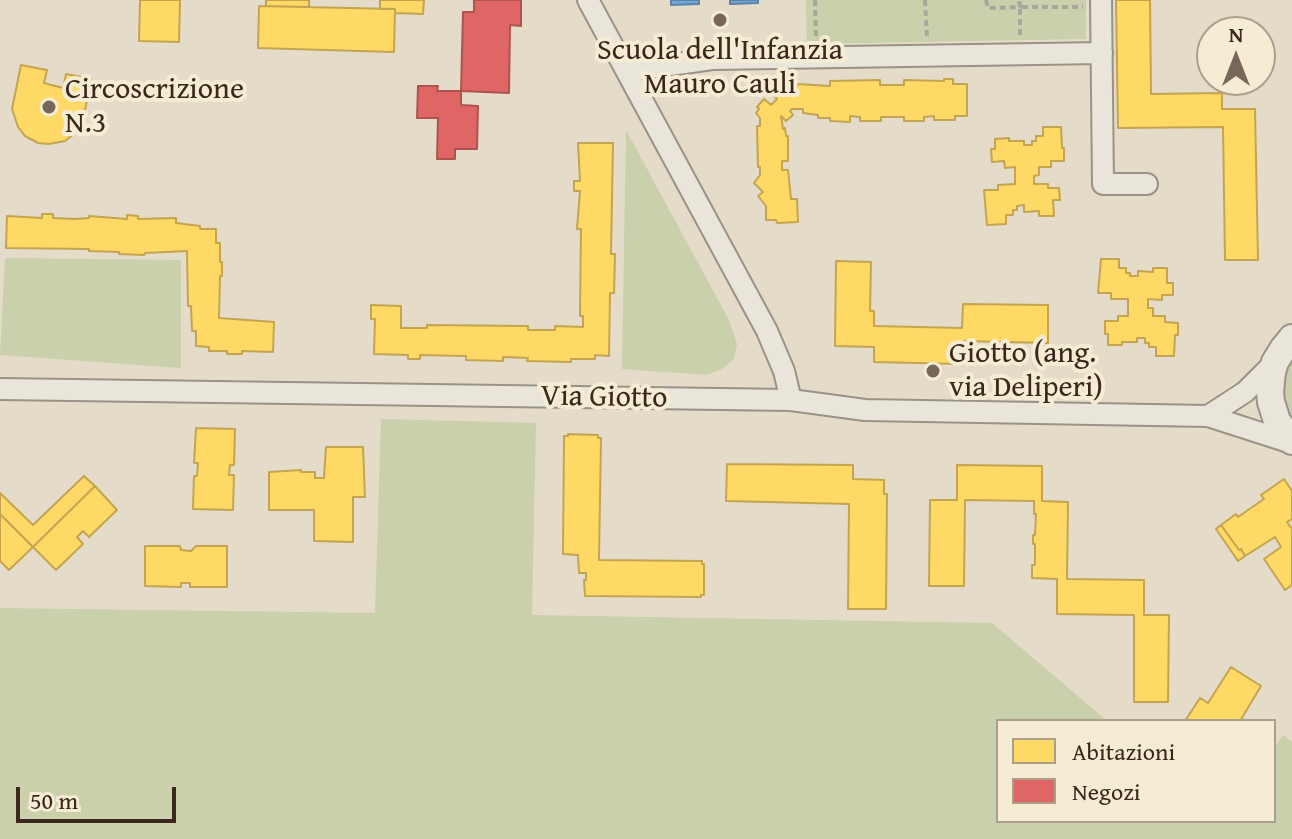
<!DOCTYPE html>
<style>
body{margin:0}
#map{position:relative;width:1292px;height:839px;overflow:hidden;background:#e4dcc8;font-family:"Gentium Book Plus",serif}
canvas{display:block}
.legend{position:absolute;left:996px;top:719px;width:280px;height:104px;box-sizing:border-box;background:#f5ecd3;border:2px solid #ab9e8a;margin:0;padding:10px 14px;list-style:none;font-size:24px;color:#3b281d}
.legend li{display:flex;align-items:center;gap:16px;height:40px}
.legend b{width:40px;border:2px solid #ab9e8a}
.north{position:absolute;left:1196px;top:16px;width:80px;height:80px;box-sizing:border-box;background:#f5ecd3;border:2px solid #ab9e8a;border-radius:50%;rotate:0deg;font-size:22px;font-weight:700;line-height:32px;text-align:center;color:#3b281d}
.north::after{content:'';display:block;margin:auto;width:28px;height:36px;background:#766759;clip-path:polygon(50% 0,100% 100%,50% 72%,0 100%)}
.scale{position:absolute;left:16px;top:787px;width:160px;height:36px;box-sizing:border-box;border:4px solid #3b281d;border-top:0;padding-left:10px;font-size:24px;line-height:28px;white-space:nowrap;color:#3b281d;-webkit-text-stroke:6px #f5ecd3;paint-order:stroke}
</style>
<div id="map">
<canvas width="1292" height="839"></canvas>
<ul class="legend">
<li><b style="height:22px;background:#ffd966"></b>Abitazioni</li>
<li><b style="height:22px;background:#e06666"></b>Negozi</li>
</ul>
<div class="north">N</div>
<div class="scale">50 m</div>
</div>
<script>
const context = document.querySelector('canvas').getContext('2d');
context.lineJoin = 'round';
function fillPath(path, color) { context.fillStyle = color; context.fill(path, 'evenodd'); }
const shape = rows => new Path2D(rows.map(r => 'M' + r).join(''));
function strokePath(path, color, width, dash) { context.strokeStyle = color; context.lineWidth = width; context.lineCap = dash ? 'butt' : 'round'; context.setLineDash(dash || []); context.stroke(path); }
function label(font, color, halo, rows, align = 'center') {
  context.font = font + ' "Gentium Book Plus",serif'; context.lineWidth = 8; context.setLineDash([]); context.textBaseline = 'middle'; context.strokeStyle = halo; context.fillStyle = color; for (const [text, x, y, turn = 0] of rows) {
    context.save(); context.translate(x, y); context.rotate((+turn || 0) * Math.PI / 180); context.textAlign = isNaN(turn) ? turn : align; if (halo) context.strokeText(text, 0, 0); context.fillText(text, 0, 0); context.restore();
  }
}
fillPath(shape([
 [806,0,1086,0,1086,39,807,44],
 [626,130,729,320,737,344,734,359,722,369,707,375,622,369],
 [5,258,181,260,181,368,0,355],
 [1292,353,1292,425,1280,391,1289,358],
 [381,419,536,423,532,615,992,623,1107,721,998,721,998,821,1274,821,1274,749,1283,735,1292,742,1292,839,0,839,0,608,375,613]
]), '#cacfac');
const homes = shape([
 [140,0,180,0,179,42,139,41,140,0],
 [266,0,309,0,309,7,266,6,266,0],
 [380,0,424,0,423,14,395,13,395,9,380,9,380,0],
 [1116,0,1150,0,1151,94,1222,93,1222,109,1255,109,1258,260,1225,260,1223,127,1118,128,1116,0],
 [259,6,395,9,394,52,258,48,259,6],
 [21,65,47,70,44,83,63,88,66,74,91,79,83,121,74,134,65,141,49,144,38,143,25,136,18,127,12,109,21,65],
 [944,79,953,79,953,84,967,84,967,116,955,116,955,120,934,120,934,116,924,117,924,121,904,121,904,117,881,117,881,121,860,121,860,117,850,116,850,122,830,121,830,118,818,118,818,115,803,113,803,109,792,109,790,111,793,115,786,121,781,116,783,129,785,128,786,136,788,136,788,161,782,161,782,170,788,170,791,199,797,199,798,222,777,223,776,220,766,220,766,206,758,196,763,192,754,183,760,175,760,167,758,167,757,126,760,126,760,118,756,113,759,109,757,107,764,99,771,105,777,99,771,92,779,84,781,87,785,83,789,87,797,87,797,84,830,86,830,81,880,80,880,85,904,85,904,80,944,81,944,79],
 [1043,127,1061,127,1062,148,1064,148,1064,161,1051,161,1051,167,1039,167,1039,175,1034,176,1034,184,1048,184,1048,188,1059,188,1060,200,1053,200,1054,216,1039,216,1039,211,1024,212,1024,205,1017,206,1017,210,1013,210,1013,215,1006,215,1006,224,987,225,984,190,998,190,998,185,1015,184,1015,167,1005,168,1004,161,992,162,991,149,995,149,995,139,1009,138,1009,141,1024,141,1024,145,1032,145,1032,141,1036,141,1036,136,1043,136,1043,127],
 [578,143,613,143,611,254,615,254,614,293,610,293,609,356,595,355,595,359,571,359,571,362,527,361,528,358,503,357,503,361,466,360,466,356,420,355,420,359,408,359,408,355,374,354,375,319,371,319,371,305,401,306,401,328,427,328,427,325,528,326,528,330,555,330,555,326,583,327,583,316,580,316,581,229,577,229,580,191,574,191,574,181,580,181,578,143],
 [42,214,53,214,53,218,75,219,89,218,89,216,127,219,127,215,138,216,138,219,176,218,176,223,200,226,200,229,216,229,216,243,220,243,220,262,222,262,222,276,220,276,219,318,274,322,273,352,242,351,242,354,227,354,227,351,209,351,209,347,196,346,196,331,192,331,191,306,188,306,187,251,145,253,144,255,119,254,119,252,89,251,89,249,6,248,7,216,42,218,42,214],
 [1101,259,1119,259,1119,268,1126,268,1126,273,1130,273,1130,276,1138,276,1138,271,1153,272,1153,268,1167,268,1167,283,1173,283,1173,295,1162,295,1162,300,1148,299,1148,308,1153,308,1153,316,1165,316,1165,322,1178,323,1178,335,1175,335,1174,356,1156,356,1156,347,1149,347,1149,343,1145,343,1145,338,1137,338,1137,342,1122,342,1122,345,1108,345,1108,334,1105,334,1105,321,1118,321,1118,316,1128,316,1128,299,1111,299,1111,293,1098,293,1101,259],
 [836,261,871,262,870,311,874,311,874,326,962,328,963,304,1048,305,1048,343,962,341,961,364,874,362,874,347,835,346,836,261],
 [196,428,235,429,234,465,230,465,229,475,234,475,233,510,193,509,194,476,197,476,198,463,194,463,196,428],
 [568,434,598,435,598,438,601,438,599,560,702,561,702,564,704,564,704,595,701,595,701,597,585,596,584,580,586,580,586,573,579,573,578,555,563,554,564,436,568,436,568,434],
 [326,447,363,447,365,497,353,497,353,542,314,541,314,510,269,510,269,472,301,470,301,472,315,472,315,478,324,478,326,447],
 [727,464,853,465,853,479,884,480,884,494,887,494,886,609,848,609,849,504,726,501,727,464],
 [957,465,1042,466,1042,501,1068,502,1067,579,1144,580,1144,615,1169,615,1168,702,1134,702,1134,615,1057,614,1057,579,1032,578,1032,565,1035,565,1035,544,1033,544,1033,535,1035,535,1036,514,1034,514,1034,501,965,500,964,586,929,586,930,500,957,500,957,465],
 [84,476,95,486,33,547,0,514,0,493,33,525,84,476],
 [1284,479,1292,491,1292,519,1287,522,1292,529,1292,585,1285,590,1264,559,1281,547,1275,537,1245,556,1241,549,1239,550,1221,525,1236,514,1238,517,1264,499,1261,495,1284,479],
 [95,486,117,510,89,537,83,531,77,537,83,544,56,570,33,547,95,486],
 [0,514,33,547,9,570,0,561,0,514],
 [1221,525,1239,550,1241,549,1245,556,1238,561,1216,529,1221,525],
 [145,546,180,546,181,550,191,551,196,546,227,546,227,587,190,587,190,583,181,583,181,587,145,586,145,546],
 [1231,667,1261,686,1240,721,1185,721,1200,698,1208,703,1231,667]
]);
fillPath(homes, '#ffd966');
strokePath(homes, '#c4a450', 2);
const shops = shape([
 [474,0,521,0,521,26,510,25,509,93,461,91,463,12,474,12,474,0],
 [418,86,438,86,437,91,461,91,461,105,478,106,477,149,455,149,455,159,437,159,438,118,417,118,418,86]
]);
fillPath(shops, '#e06666');
strokePath(shops, '#ae5350', 2);
const schools = shape([
 [671,0,699,0,699,4,671,5,671,0],
 [730,0,758,0,758,3,730,4,730,0]
]);
fillPath(schools, '#6fa8dc');
strokePath(schools, '#5f82a3', 2);
const minor = shape([
 [588,0,767,331,784,371,791,400],
 [1101,0,1103,184,1147,184],
 [628,71,712,59,1102,53],
 [0,389,791,400,865,410,1208,416,1292,443],
 [1208,416,1245,392,1275,362]
]);
const tertiary = shape([
 [1292,338,1283,349,1275,362,1272,372,1270,392,1271,402,1277,421,1292,441]
]);
strokePath(minor, '#9a9286', 24);
strokePath(tertiary, '#9a9286', 30);
strokePath(shape([
 [815,0,816,40],
 [925,0,927,38],
 [986,0,988,8,1020,7,1019,0],
 [1020,35,1020,7,1083,7]
]), '#aaa69d', 4, [6, 4]);
strokePath(minor, '#e9e5db', 20);
strokePath(tertiary, '#e9e5db', 26);
for (const [x, y, r, color] of [
 [720,20,8,"#766759"],
 [49,107,8,"#766759"],
 [933,371,8,"#766759"]
]) { const dot = new Path2D(); dot.arc(x, y, r, 0, 2 * Math.PI); context.fillStyle = color; context.fill(dot); strokePath(dot, '#f5ecd3', 3); }
label('30px', '#3b281d', '#f5ecd3', [
 ["Scuola dell'Infanzia",720,51,"center"],
 ["Mauro Cauli",720,85,"center"],
 ["Circoscrizione",65,90],
 ["N.3",65,124],
 ["Giotto (ang.",949,354],
 ["via Deliperi)",949,388]
], 'left');
label('30px', '#3b281d', '#f5ecd3', [
 ["Via Giotto",604,398,1]
]);
</script>
